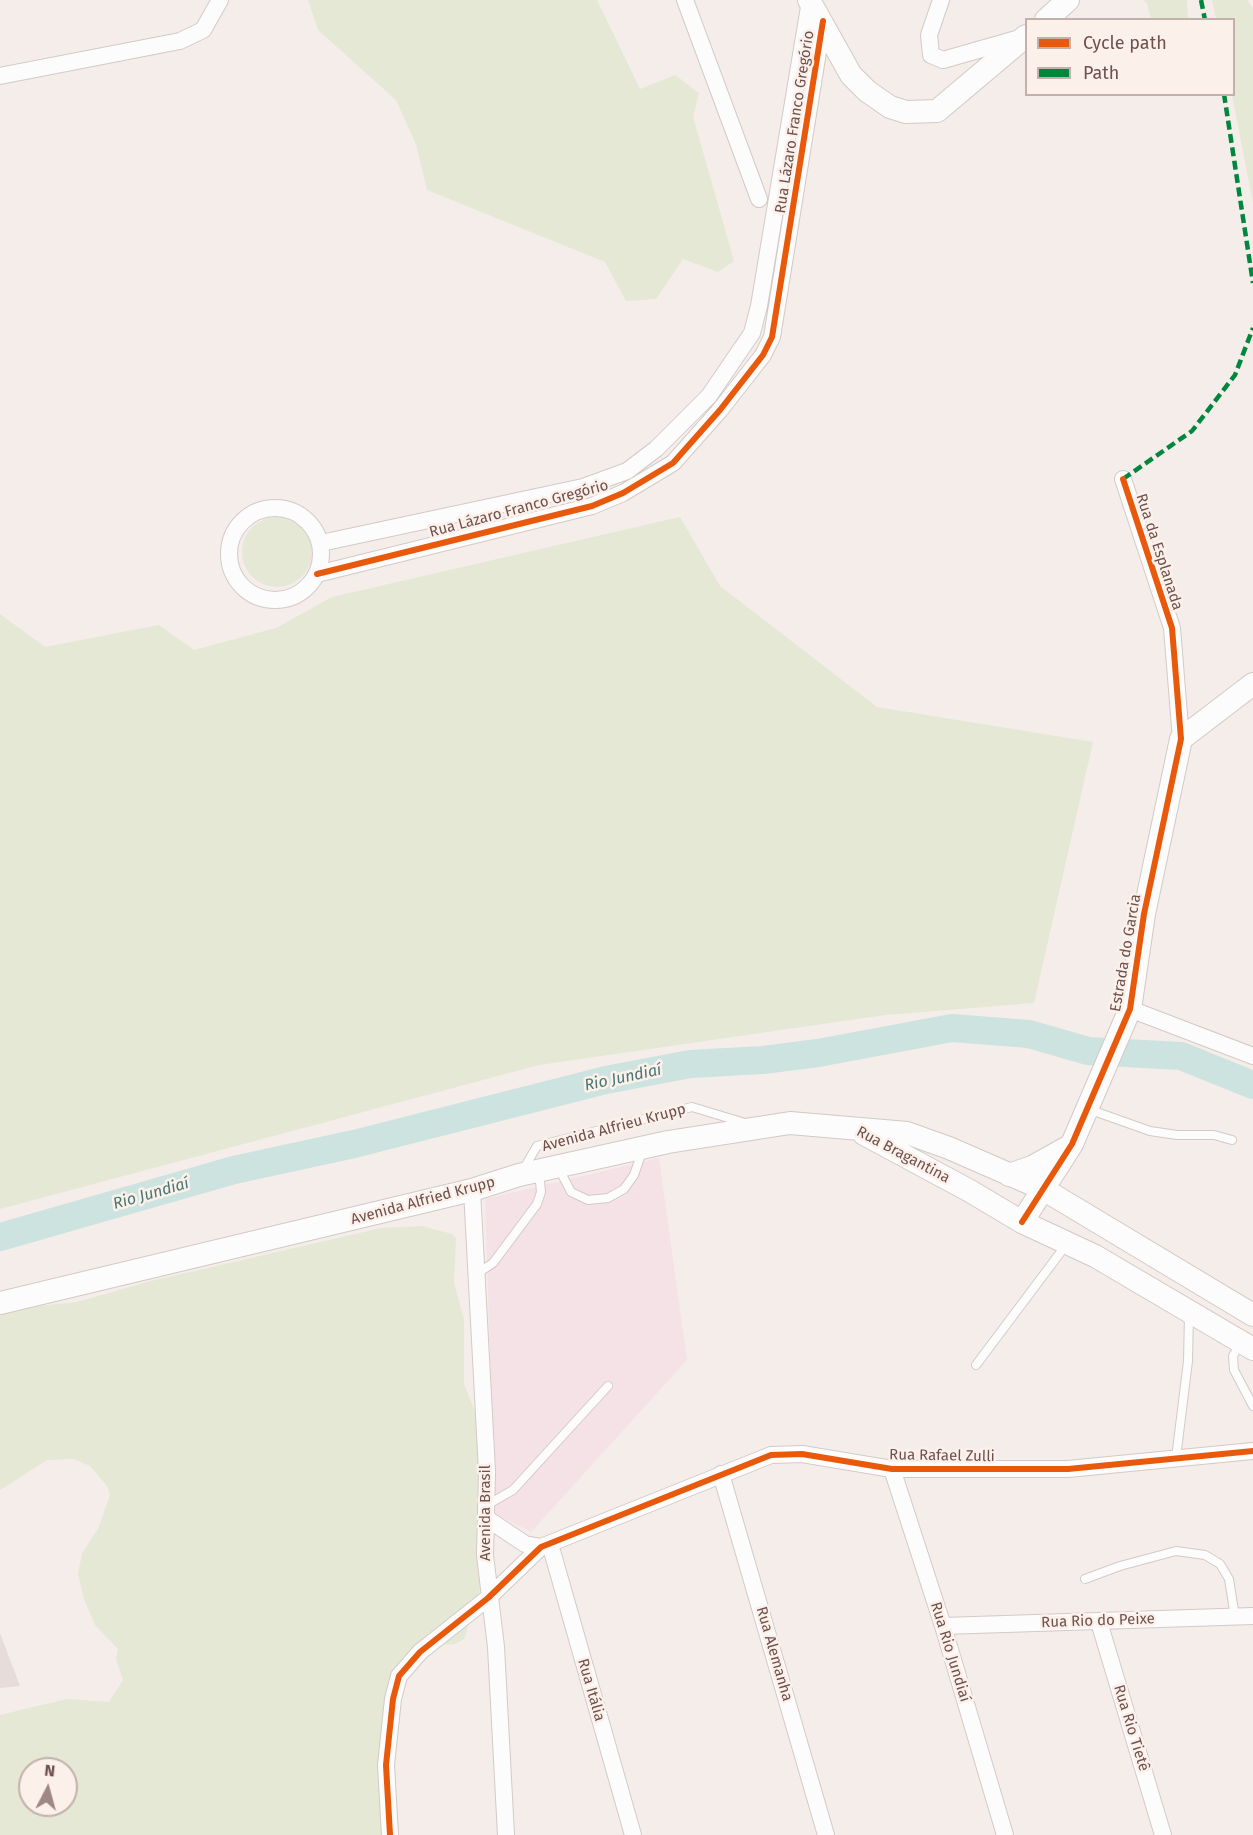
<!DOCTYPE html>
<meta charset="utf-8">
<style>
body{margin:0}
#map{position:relative;width:1253px;height:1835px;overflow:hidden;background:#f4ede9;font-family:"Fira Sans",sans-serif}
canvas{display:block}
.legend{position:absolute;left:1025px;top:18px;width:210px;height:78px;box-sizing:border-box;background:#fcf0ea;border:2px solid #c3b0ab;margin:0;padding:8px 10px;list-style:none;font-size:18px;color:#6e514d}
.legend li{display:flex;align-items:center;gap:12px;height:30px}
.legend b{width:30px;border:2px solid #c3b0ab}
.north{position:absolute;left:18px;top:1757px;width:60px;height:60px;box-sizing:border-box;background:#fcf0ea;border:2px solid #c3b0ab;border-radius:50%;rotate:6deg;font-size:16px;font-weight:700;line-height:24px;text-align:center;color:#6e514d}
.north::after{content:'';display:block;margin:auto;width:21px;height:27px;background:#9d8884;clip-path:polygon(50% 0,100% 100%,50% 72%,0 100%)}
</style>
<div id="map">
<canvas width="1253" height="1835"></canvas>
<ul class="legend">
<li><b style="height:8px;background:#e8590c"></b>Cycle path</li>
<li><b style="height:8px;background:#00873e"></b>Path</li>
</ul>
<div class="north">N</div>
</div>
<script>
const context = document.querySelector('canvas').getContext('2d');
context.lineJoin = 'round';
function fillPath(path, color) { context.fillStyle = color; context.fill(path, 'evenodd'); }
const shape = rows => new Path2D(rows.map(r => 'M' + r).join(''));
function strokePath(path, color, width, dash) { context.strokeStyle = color; context.lineWidth = width; context.lineCap = dash ? 'butt' : 'round'; context.setLineDash(dash || []); context.stroke(path); }
function label(font, color, halo, rows, align = 'center') {
  context.font = font + ' "Fira Sans",sans-serif'; context.lineWidth = 5; context.setLineDash([]); context.textBaseline = 'middle'; context.strokeStyle = halo; context.fillStyle = color; for (const [text, x, y, turn = 0] of rows) {
    context.save(); context.translate(x, y); context.rotate((+turn || 0) * Math.PI / 180); context.textAlign = isNaN(turn) ? turn : align; if (halo) context.strokeText(text, 0, 0); context.fillText(text, 0, 0); context.restore();
  }
}
fillPath(shape([
 [0,1633,20,1686,0,1688]
]), '#e6ddda');
fillPath(shape([
 [659,1158,687,1360,531,1532,495,1514,485,1199]
]), '#f5e2e6');
fillPath(shape([
 [308,0,597,0,640,89,675,75,699,93,693,117,734,261,718,272,683,259,656,299,626,301,605,262,427,190,416,144,396,100,318,30],
 [1143,0,1187,0,1188,19,1151,19,1147,3],
 [1212,0,1247,0,1253,8,1253,203,1232,95,1234,20,1216,19],
 [680,517,720,586,877,707,1093,742,1034,1003,885,1015,539,1065,0,1209,0,614,45,647,159,625,194,650,276,628,332,597],
 '242 552a35 35 0 1 1 70 0a35 35 0 1 1-70 0Z',
 [422,1226,452,1234,456,1238,454,1282,464,1320,464,1384,483,1432,483,1580,464,1639,455,1644,424,1646,400,1669,387,1835,0,1835,0,1715,67,1699,109,1702,123,1680,116,1659,118,1649,95,1625,84,1599,78,1574,82,1553,98,1529,110,1495,107,1486,90,1466,73,1459,47,1460,0,1490,0,1310,77,1302,151,1281,381,1228],
 [30,1769,66,1769,66,1805,30,1805]
]), '#e5e8d5');
strokePath(shape([
 [0,1237,234,1170,354,1144,606,1080,690,1064,763,1060,818,1053,952,1028,1029,1034,1088,1051,1181,1056,1253,1085]
]), '#cde3e0', 28);
const lane = shape([
 [1088,1109,1150,1131,1177,1135,1214,1135,1232,1140],
 [558,1167,571,1192,588,1200,608,1198,624,1189,634,1175,643,1149],
 [523,1170,537,1146,692,1107,745,1123],
 [478,1273,493,1263,537,1204,541,1192,539,1171],
 [1240,1344,1233,1356,1234,1370,1253,1406],
 [976,1365,1066,1245],
 [1176,1458,1188,1361,1189,1315],
 [487,1505,513,1490,608,1386],
 [1085,1579,1120,1566,1176,1551,1205,1555,1220,1564,1229,1579,1235,1617]
]);
const street = shape([
 [685,0,759,199],
 [941,0,929,35,931,55,943,60,1020,38],
 [0,76,180,41,203,30,220,0],
 [1123,479,1172,628,1181,739],
 '229 554a46 46 0 1 1 92 0a46 46 0 1 1-92 0Z',
 [321,543,583,487,627,471,656,449,709,396,752,333,759,306,810,1],
 [317,574,592,506,623,493,673,463,720,410,763,355,772,337,823,21],
 [1130,1009,1253,1056],
 [472,1190,487,1471,485,1555,496,1647,506,1835],
 [892,1469,943,1626,1005,1835],
 [721,1474,826,1835],
 [486,1518,525,1544,541,1547],
 [550,1544,633,1835],
 [1099,1622,1163,1835],
 [943,1626,1253,1616],
 [390,1835,386,1765,393,1699,399,1676,420,1652,488,1598,541,1547,771,1455,802,1454,892,1469,1068,1469,1253,1451]
]);
const secondary = shape([
 [809,0,851,75,867,91,890,107,906,112,937,111,1026,36],
 [1046,20,1068,0],
 [864,1134,970,1191,1022,1222,1095,1256,1253,1349],
 [1009,1175,1032,1167,1068,1147],
 [1022,1222,1072,1144,1130,1009,1144,914,1181,739,1253,684],
 [0,1303,472,1190,519,1175,668,1142,790,1123,907,1133,949,1148,1043,1189,1253,1315]
]);
strokePath(lane, '#d3cac7', 10);
strokePath(street, '#d3cac7', 18);
strokePath(secondary, '#d3c9c6', 24);
strokePath(lane, '#fdfcfc', 8);
strokePath(street, '#fdfcfc', 16);
strokePath(secondary, '#fdfcfc', 22);
strokePath(shape([
 [1201,0,1205,20],
 [1224,94,1253,283],
 [1123,479,1192,431,1235,375,1253,328]
]), '#00873e', 4.5, [9, 4.5]);
strokePath(shape([
 [317,574,592,506,623,493,673,463,720,410,763,355,772,337,823,21],
 [1022,1222,1072,1144,1130,1009,1144,914,1181,739,1172,628,1123,479],
 [390,1835,386,1765,393,1699,399,1676,420,1652,488,1598,541,1547,771,1455,802,1454,892,1469,1068,1469,1253,1451]
]), '#e8590c', 6);
label('15px', '#6e514d', '#fcf0ea', [
 ["Rua Lázaro Franco Gregório",795,122,-81],
 ["Rua Lázaro Franco Gregório",519,509,-15],
 ["Rua da Esplanada",1159,552,72],
 ["Estrada do Garcia",1126,953,-80],
 ["Avenida Alfrieu Krupp",614,1128,-15],
 ["Rua Bragantina",903,1155,28],
 ["Avenida Alfried Krupp",423,1201,-15],
 ["Rua Rafael Zulli",942,1456,1],
 ["Avenida Brasil",486,1513,-90],
 ["Rua Rio do Peixe",1098,1621,-2],
 ["Rua Rio Jundiaí",950,1652,73],
 ["Rua Alemanha",774,1654,74],
 ["Rua Itália",591,1690,74],
 ["Rua Rio Tietê",1131,1728,73]
]);
label('italic 16px', '#477774', '#fcf0ea', [
 ["Rio Jundiaí",623,1078,-12],
 ["Rio Jundiaí",151,1194,-16]
]);
</script>
